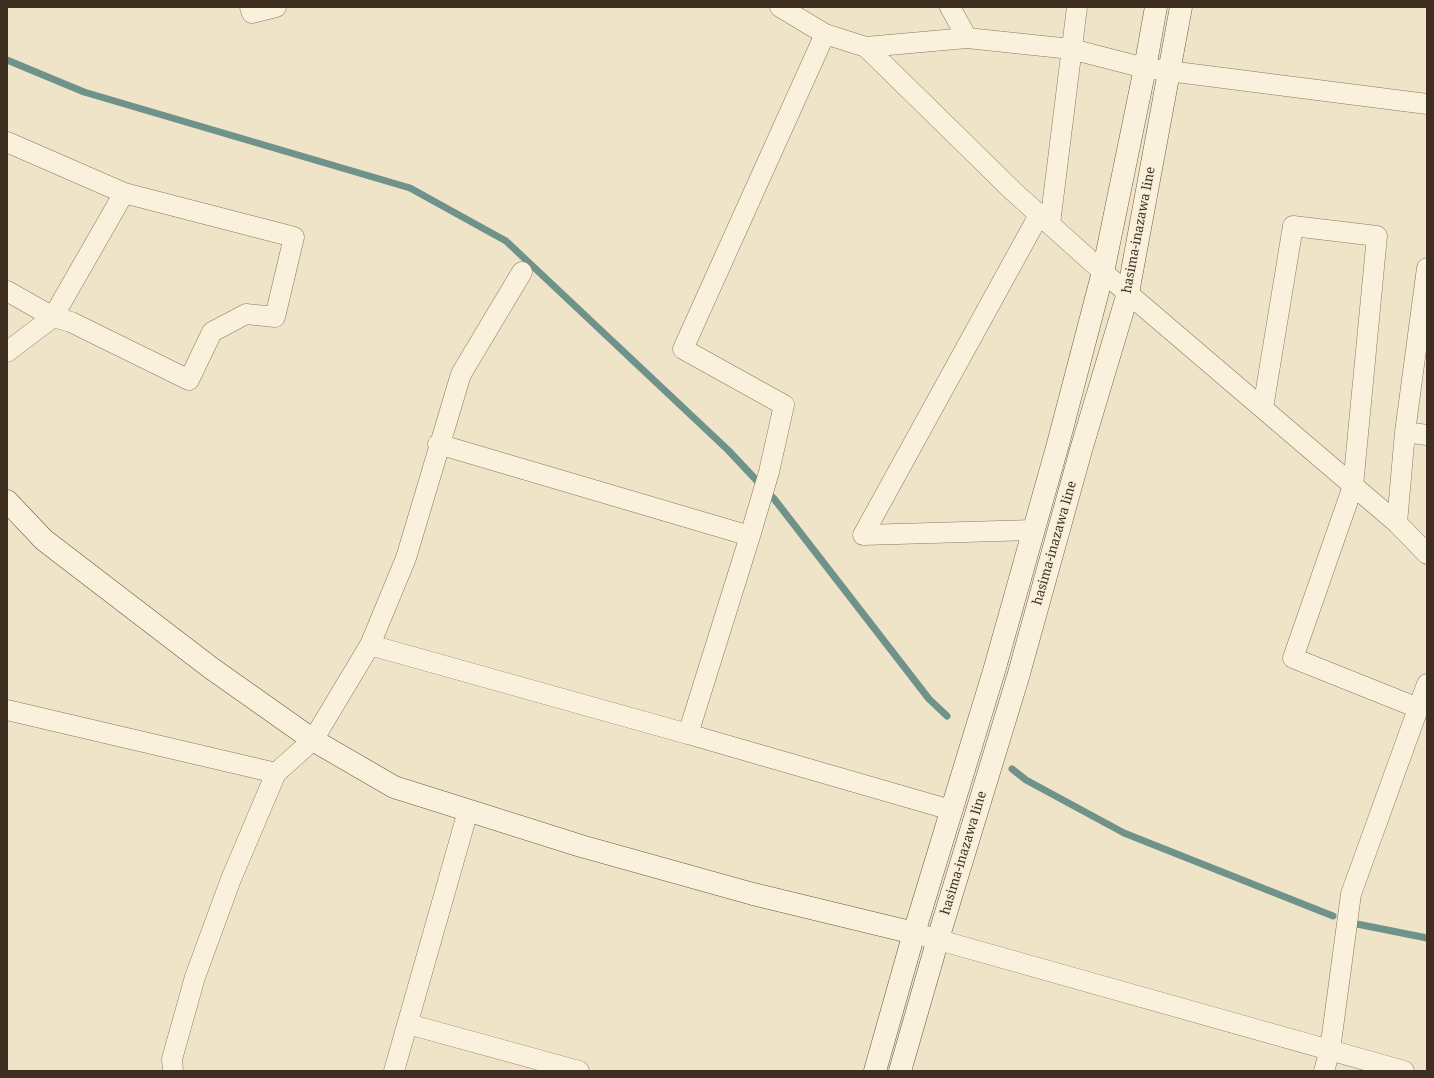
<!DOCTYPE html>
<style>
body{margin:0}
#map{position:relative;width:1434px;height:1078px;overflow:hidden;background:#f0e4c8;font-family:"Noto Serif",serif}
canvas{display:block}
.frame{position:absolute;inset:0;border:8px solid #3d2e20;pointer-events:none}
</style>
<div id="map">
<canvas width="1434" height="1078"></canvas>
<div class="frame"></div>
</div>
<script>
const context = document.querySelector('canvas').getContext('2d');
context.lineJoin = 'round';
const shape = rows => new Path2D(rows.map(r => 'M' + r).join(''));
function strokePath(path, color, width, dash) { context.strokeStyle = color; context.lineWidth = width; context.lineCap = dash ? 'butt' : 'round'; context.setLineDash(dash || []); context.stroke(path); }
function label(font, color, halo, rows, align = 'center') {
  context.font = font + ' "Noto Serif",serif'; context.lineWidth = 3; context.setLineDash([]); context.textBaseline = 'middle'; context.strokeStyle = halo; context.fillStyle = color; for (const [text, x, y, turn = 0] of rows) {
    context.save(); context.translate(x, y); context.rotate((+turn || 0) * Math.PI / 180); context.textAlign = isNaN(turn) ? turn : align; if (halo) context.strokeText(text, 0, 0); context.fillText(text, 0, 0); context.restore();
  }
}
strokePath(shape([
 [7,60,84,92,410,188,506,241,728,450,775,500,929,699,947,716],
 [1012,769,1026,780,1124,833,1333,916],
 [1357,924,1427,938]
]), '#6f938a', 7);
const street = shape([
 [250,7,252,13,276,7],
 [780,7,825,34,866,47,967,38,1071,49,1145,68,1427,104],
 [950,7,967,38],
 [866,47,1014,192,1103,272,1397,523,1427,554],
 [7,142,124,193],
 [1050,224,1077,7],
 [7,291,53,317,71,322,189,380,212,332,246,314,275,317,294,237,124,193,53,317,7,352],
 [1263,408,1293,226,1377,236,1353,486,1293,658,1418,708],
 [1405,432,1427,435],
 [438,444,750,536,688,734,951,810],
 [1397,523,1405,432,1427,268],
 [1033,530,863,535,1039,215],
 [750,536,769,472,784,405,683,349,825,34],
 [370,645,688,734],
 [7,710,276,773],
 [914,933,1404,1071],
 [408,1024,579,1071],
 [173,1071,172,1059,195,977,231,879,276,773,313,740,370,645,406,558,461,374,522,272],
 [394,1071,468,811],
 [1324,1071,1330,1050,1351,894,1427,684]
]);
const secondary = shape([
 [7,501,44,540,211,668,313,740,394,787,581,846,753,894,914,933],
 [875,1071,914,933,994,671,1058,444,1103,272,1145,68,1156,7],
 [900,1071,938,939,1018,677,1081,450,1128,293,1181,7]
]);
strokePath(street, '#8d765c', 21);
strokePath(secondary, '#6f573f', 23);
strokePath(street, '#faf1dc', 20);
strokePath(secondary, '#faf1dc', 22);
label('13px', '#3d2e20', '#f7eed8', [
 ["hasima-inazawa line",1139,230,-79],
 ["hasima-inazawa line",1055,543,-74],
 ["hasima-inazawa line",964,853,-73]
]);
</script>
